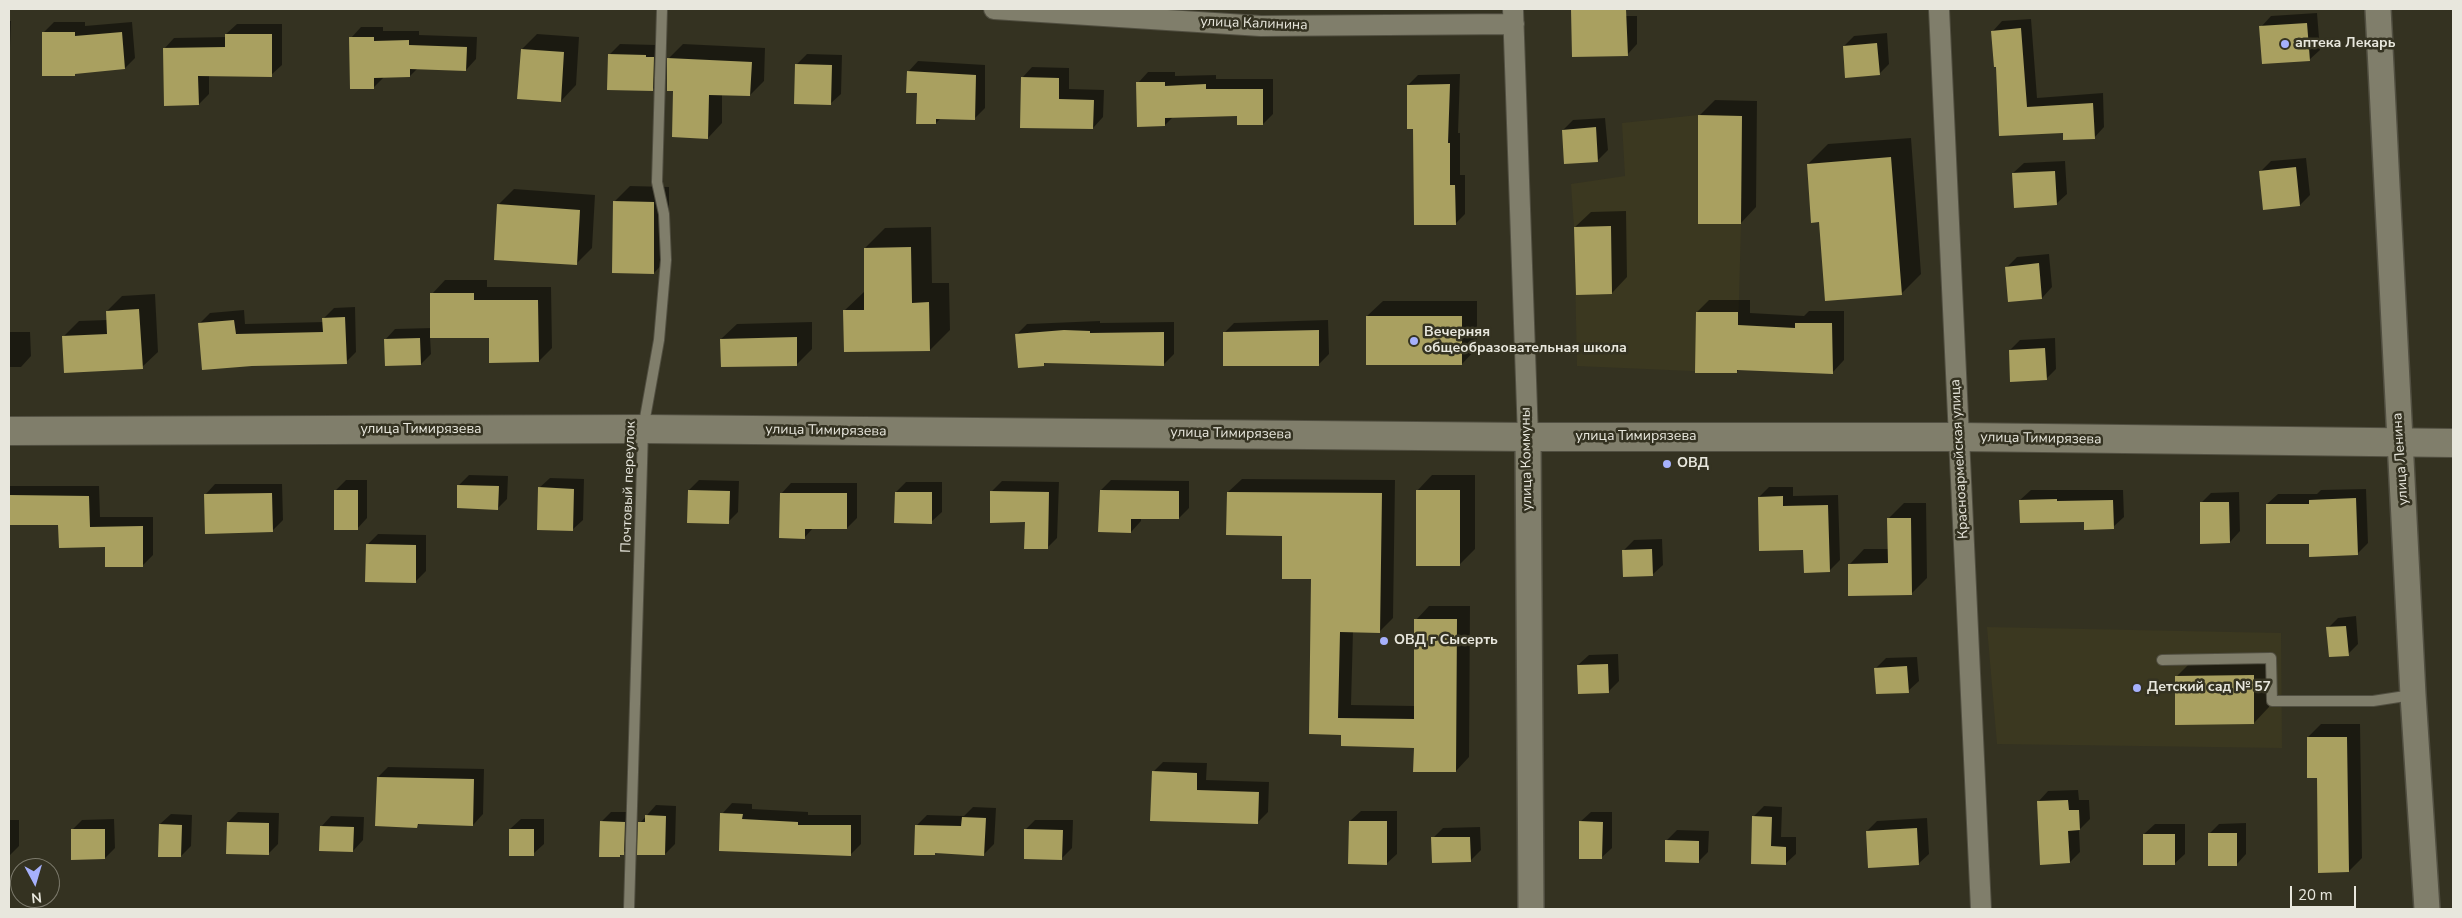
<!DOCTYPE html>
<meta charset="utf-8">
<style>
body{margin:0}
#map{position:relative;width:2462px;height:918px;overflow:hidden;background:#343221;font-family:"Nunito Sans",sans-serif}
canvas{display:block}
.frame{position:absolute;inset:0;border:10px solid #e8e7dd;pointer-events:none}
.north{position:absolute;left:10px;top:858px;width:50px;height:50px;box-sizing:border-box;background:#343221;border:1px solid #7c7a6c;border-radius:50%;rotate:174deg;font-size:14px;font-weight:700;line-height:20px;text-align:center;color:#e8e7dd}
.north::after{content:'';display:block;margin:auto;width:18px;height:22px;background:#a6b1fc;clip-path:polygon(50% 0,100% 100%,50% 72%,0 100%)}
.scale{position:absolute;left:2290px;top:886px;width:66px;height:22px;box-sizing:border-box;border:2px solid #e8e7dd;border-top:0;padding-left:6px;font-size:15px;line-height:18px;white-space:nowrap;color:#e8e7dd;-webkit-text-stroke:4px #343221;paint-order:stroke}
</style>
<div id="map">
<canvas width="2462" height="918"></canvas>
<div class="frame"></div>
<div class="north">N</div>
<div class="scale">20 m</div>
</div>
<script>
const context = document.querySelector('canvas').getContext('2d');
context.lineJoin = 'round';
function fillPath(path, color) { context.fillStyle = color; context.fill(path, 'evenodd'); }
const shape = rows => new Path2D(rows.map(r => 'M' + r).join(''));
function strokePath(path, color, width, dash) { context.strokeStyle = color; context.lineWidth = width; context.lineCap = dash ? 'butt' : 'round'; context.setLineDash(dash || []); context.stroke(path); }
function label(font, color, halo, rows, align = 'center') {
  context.font = font + ' "Nunito Sans",sans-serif'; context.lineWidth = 5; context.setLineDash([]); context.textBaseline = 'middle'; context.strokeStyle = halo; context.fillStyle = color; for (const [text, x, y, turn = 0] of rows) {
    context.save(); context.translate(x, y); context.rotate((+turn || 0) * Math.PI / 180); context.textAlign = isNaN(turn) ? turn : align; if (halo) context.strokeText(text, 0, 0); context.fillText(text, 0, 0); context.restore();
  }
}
fillPath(shape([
 [1698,115,1742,116,1741,224,1737,373,1577,366,1574,227,1571,184,1625,176,1622,123],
 [1987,627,2281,633,2282,748,1997,744]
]), '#3b3820');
fillPath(shape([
 [1572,9,1620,9,1620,16,1637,16,1637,44,1627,55,1573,56],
 [2317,13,2320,50,2309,60,2261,27,2271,16],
 [2031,19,2037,98,2103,93,2104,127,2094,138,2064,132,2000,135,1998,66,1992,32,2002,21],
 [9,21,11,21,9,73],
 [54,22,85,22,85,26,132,22,135,58,125,68,76,73,74,75,44,32],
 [237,24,282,24,282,65,271,75,209,75,209,94,199,104,164,49,174,38,226,37,226,34],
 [361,27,383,27,383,31,419,31,419,35,477,37,476,59,466,70,418,68,410,76,384,77,374,87,351,38],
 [1887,33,1889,64,1879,74,1844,46,1854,36],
 [537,34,579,37,576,85,561,101,522,49],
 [620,44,656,45,656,47,664,47,663,79,652,90,609,55],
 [683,44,765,48,764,81,750,95,722,94,722,123,708,138,675,90,669,58],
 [807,54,842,55,841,94,830,104,796,65],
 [918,61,985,65,985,108,974,119,941,118,936,123,908,72],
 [1032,67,1069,68,1069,89,1104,90,1103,117,1093,128,1022,78],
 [1148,72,1175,72,1175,76,1216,75,1216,79,1273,79,1273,114,1263,124,1239,115,1173,117,1165,125,1138,83],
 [1460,74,1458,133,1460,133,1460,175,1465,175,1465,214,1455,224,1414,128,1408,85,1418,75],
 [1715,100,1757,101,1756,207,1741,223,1699,116],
 [1605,118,1608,150,1597,161,1563,130,1573,120],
 [1911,138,1921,274,1901,294,1808,164,1828,144],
 [2306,158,2310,195,2300,205,2260,172,2271,161],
 [2065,161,2067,194,2056,204,2013,173,2024,163],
 [630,186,669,187,669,257,654,273,614,202],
 [514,189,595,195,592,248,576,264,498,205],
 [1626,211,1627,277,1612,293,1575,227,1591,212],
 [931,227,932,283,949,283,950,330,930,350,844,311,865,291,865,248,885,228],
 [2049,254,2052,287,2042,298,2007,267,2017,257],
 [445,280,487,280,487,287,551,287,552,348,539,361,490,337,430,337,431,354,421,364,385,340,395,329,432,328,432,294],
 [155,294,158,352,142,367,63,337,79,321,107,320,107,311,122,296],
 [1709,300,1750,300,1750,313,1804,316,1809,311,1844,311,1844,360,1832,373,1740,369,1736,372,1697,312],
 [1383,301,1477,301,1477,348,1462,364,1367,316],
 [355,307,356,352,346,362,252,365,200,323,210,313,244,310,245,324,324,322,324,318,334,308],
 [1328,320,1329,354,1319,364,1224,333,1234,323],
 [1100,321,1100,323,1174,322,1174,354,1164,364,1046,362,1043,365,1017,334,1027,324],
 [812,322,812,349,797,364,721,339,737,324],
 [9,332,30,332,31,356,21,367,9,367],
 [2055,338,2056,369,2046,379,2010,350,2020,340],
 [469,475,508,476,507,499,497,509,459,485],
 [1432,475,1475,475,1475,549,1460,564,1417,491],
 [550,478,584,479,583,520,572,530,539,488],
 [1242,479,1395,480,1393,618,1379,632,1353,631,1351,705,1415,706,1416,620,1429,606,1470,606,1469,757,1456,771,1415,747,1342,733,1311,733,1313,578,1284,535,1228,492],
 [346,480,367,480,367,518,357,529,335,491],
 [699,480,739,481,738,512,728,522,689,490],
 [1111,480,1189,481,1189,508,1179,518,1141,518,1141,521,1131,532,1101,490],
 [1002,481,1059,482,1057,538,1047,548,1026,521,991,492],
 [906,482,942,482,942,512,931,522,896,492],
 [791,483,857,483,857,518,847,528,814,527,805,537,781,494],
 [215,484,282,484,283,520,272,531,205,495],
 [9,486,99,486,100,517,153,517,153,555,143,565,60,523,9,524],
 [1769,487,1793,487,1793,496,1838,495,1840,560,1830,570,1804,549,1759,497],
 [2366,489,2368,543,2357,554,2310,543,2267,504,2278,494,2317,494,2321,490],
 [2031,490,2123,490,2124,517,2113,527,2020,500],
 [2239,492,2240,531,2230,542,2201,503,2211,493],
 [1904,503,1926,503,1927,578,1912,593,1849,565,1864,549,1889,549,1888,519],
 [378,534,426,535,426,571,415,582,367,545],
 [1662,539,1663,565,1652,575,1624,550,1634,540],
 [2356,616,2358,644,2348,654,2328,628,2338,618],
 [1618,654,1619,681,1608,692,1578,665,1589,655],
 [1917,657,1919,681,1908,691,1876,668,1886,658],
 [2269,660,2269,707,2254,723,2176,677,2192,661],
 [2321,724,2360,724,2362,858,2349,871,2318,777,2308,737],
 [1163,762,1207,763,1206,780,1269,782,1268,812,1258,822,1153,772],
 [388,767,484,769,483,814,473,825,420,823,417,826,378,777],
 [2078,790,2079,800,2089,800,2090,819,2079,830,2080,852,2070,862,2038,802,2048,791],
 [732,803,752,804,752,809,808,812,808,815,861,815,861,844,850,855,722,814],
 [656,805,676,806,675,844,665,854,640,823],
 [1764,806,1782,807,1781,837,1796,837,1796,854,1785,864,1752,863,1753,817],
 [973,807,996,808,994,844,984,854,936,852,934,854,916,826,927,815,964,816],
 [1361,811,1397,811,1397,854,1386,864,1350,821],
 [238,812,279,813,278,844,268,854,228,822],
 [611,812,634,812,634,843,620,856,601,822],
 [1591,812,1612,812,1612,848,1601,858,1580,822],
 [171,814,192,815,191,846,181,856,160,824],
 [331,816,364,817,363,840,353,851,321,827],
 [1927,818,1929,854,1918,864,1867,831,1877,821],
 [114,819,115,848,105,858,72,830,82,820],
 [521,819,544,819,544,844,533,854,510,829],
 [9,820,19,820,19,846,9,856],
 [1035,820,1073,820,1072,848,1062,858,1025,830],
 [2246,823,2246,854,2236,865,2209,834,2219,824],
 [2155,824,2185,824,2185,854,2174,864,2144,834],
 [1480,827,1481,850,1470,861,1433,838,1443,828],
 [1677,830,1709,831,1708,852,1698,862,1666,841]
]), '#0007');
fillPath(shape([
 [1571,9,1626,9,1628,56,1572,57],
 [2307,23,2310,61,2262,64,2259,26],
 [2021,28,2027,107,2093,103,2095,139,2063,140,2063,133,1999,136,1996,67,1994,67,1991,31],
 [42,32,75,32,75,36,122,32,125,69,75,74,75,76,42,76],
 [225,34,272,34,272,77,198,76,199,105,164,106,163,48,225,47],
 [349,37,374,37,374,41,409,40,409,45,467,47,466,71,410,69,410,77,374,78,374,89,350,89],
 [1877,43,1880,75,1845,78,1843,46],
 [521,49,564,52,561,102,517,99],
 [608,54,646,55,646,57,654,57,653,91,607,90],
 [667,58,752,62,750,96,709,95,708,139,672,137,673,91,667,91],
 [795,64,832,65,831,105,794,104],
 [907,71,976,75,975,120,936,119,936,124,916,124,917,93,906,93],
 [1021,77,1059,78,1059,99,1094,100,1093,129,1020,128],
 [1136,82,1165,82,1165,86,1206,84,1206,89,1263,89,1263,125,1237,125,1237,116,1165,118,1165,126,1137,127],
 [1450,84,1448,143,1450,143,1450,185,1455,185,1456,225,1414,225,1413,129,1407,129,1407,85],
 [1698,115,1742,116,1741,224,1698,224],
 [1596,127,1598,162,1564,164,1562,130],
 [1891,157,1902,295,1825,301,1819,222,1811,223,1807,164],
 [2296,167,2300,206,2263,210,2259,171],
 [2055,171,2057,205,2014,208,2012,173],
 [613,201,654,202,654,274,612,273],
 [497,204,580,210,577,265,494,260],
 [1611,226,1612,294,1576,295,1574,227],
 [911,247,912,303,929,302,930,351,844,352,843,310,864,310,864,248],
 [2039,263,2042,299,2008,302,2005,267],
 [430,293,474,293,474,300,538,300,539,362,489,363,489,338,430,338],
 [139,309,143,369,64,373,62,336,107,334,106,311],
 [1696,312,1738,312,1738,325,1795,328,1795,323,1832,323,1833,374,1737,370,1737,373,1695,373],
 [1366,316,1462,316,1462,365,1366,365],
 [345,317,347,364,252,366,202,370,198,323,234,320,236,334,323,332,322,318],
 [1064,330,1090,331,1090,333,1164,332,1164,366,1044,363,1044,366,1018,368,1015,334],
 [1319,330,1319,366,1223,366,1223,332],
 [797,337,797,366,721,367,720,339],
 [420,338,421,365,385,366,384,339],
 [2045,348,2047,380,2010,382,2009,350],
 [457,485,499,486,498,510,457,508],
 [538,487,574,489,573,531,537,530],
 [334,490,358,490,358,530,334,530],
 [688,490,730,491,729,524,687,523],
 [1100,490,1179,491,1179,519,1131,519,1131,533,1098,532],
 [1416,490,1460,490,1460,566,1416,566],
 [990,491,1049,492,1048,549,1024,549,1025,522,990,523],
 [895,492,932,492,932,524,894,523],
 [1227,492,1382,493,1380,633,1340,632,1338,718,1414,719,1414,619,1457,619,1456,772,1413,772,1414,748,1341,746,1341,735,1309,734,1311,579,1282,579,1282,536,1226,535],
 [272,493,273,532,205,534,204,494],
 [780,493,847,493,847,529,805,529,805,539,779,538],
 [9,495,89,496,90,527,143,526,143,567,105,567,105,547,59,548,58,525,9,525],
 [1783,496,1783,506,1828,505,1830,572,1804,573,1803,550,1759,551,1758,497],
 [2356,498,2358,555,2309,557,2309,544,2266,544,2266,504,2309,504,2309,500],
 [2057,499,2057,501,2113,500,2114,529,2084,530,2084,522,2020,523,2019,500],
 [2200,502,2229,502,2230,543,2200,544],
 [1887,518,1911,518,1912,595,1848,596,1848,564,1888,563],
 [366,544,416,545,416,583,365,582],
 [1652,549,1653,576,1623,577,1622,550],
 [2346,626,2349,656,2329,657,2326,627],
 [1608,664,1609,693,1578,694,1577,665],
 [1907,666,1909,693,1876,694,1874,668],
 [2254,675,2254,724,2175,725,2175,676],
 [2307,737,2347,737,2349,872,2318,873,2317,778,2307,778],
 [1152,771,1197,773,1197,790,1259,792,1258,824,1150,821],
 [377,777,474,779,473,826,418,824,417,828,375,826],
 [2068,800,2069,810,2079,810,2080,830,2068,831,2070,863,2040,865,2037,801],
 [720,813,743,814,742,819,798,822,798,825,851,825,851,856,719,851],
 [645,815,666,816,665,855,637,855,638,822,645,822],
 [1752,816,1772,817,1771,846,1786,847,1786,865,1751,864],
 [962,817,986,818,984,856,935,853,935,855,914,855,915,825,961,826],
 [600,821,625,822,624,855,620,855,620,857,599,857],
 [1349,821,1387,821,1387,865,1348,864],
 [1579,821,1603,822,1602,859,1579,859],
 [227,822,269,823,269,855,226,854],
 [159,824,182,825,181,857,158,857],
 [320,826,354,827,353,852,319,851],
 [1917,828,1919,865,1868,868,1866,831],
 [71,829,105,829,105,859,71,860],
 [509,829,534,829,534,856,509,856],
 [1024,829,1063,830,1062,860,1024,859],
 [2208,833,2237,833,2237,866,2208,866],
 [2143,834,2175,834,2175,865,2143,865],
 [1431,837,1470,837,1471,862,1432,863],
 [1665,840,1699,841,1699,863,1665,862]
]), '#a9a060');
const service = shape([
 [2162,660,2271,658,2272,701,2373,701,2412,695],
 [629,909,643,429,659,340,666,260,664,214,657,182,662,9]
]);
const minor = shape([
 [994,9,1261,26,1514,24],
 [1513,9,1528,437],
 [1939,9,1981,909]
]);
const tertiary = shape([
 [2378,9,2413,695,2427,909],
 [1528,437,1531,909]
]);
const secondary = shape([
 [9,431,643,429,1528,437,1959,437,2453,443]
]);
strokePath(service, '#514f41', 12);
strokePath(minor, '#514f41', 22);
strokePath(tertiary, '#514f41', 28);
strokePath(secondary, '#514f41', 30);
strokePath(service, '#807e6b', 10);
strokePath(minor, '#807e6b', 20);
strokePath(tertiary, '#807e6b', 25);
strokePath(secondary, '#807e6b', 28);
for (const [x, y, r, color] of [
 [2285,44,5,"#a6b1fc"],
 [1414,341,5,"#a6b1fc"],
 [1667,464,5,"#a6b1fc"],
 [1384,641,5,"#a6b1fc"],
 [2137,688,5,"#a6b1fc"]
]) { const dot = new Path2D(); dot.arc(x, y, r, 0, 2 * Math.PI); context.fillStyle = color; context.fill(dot); strokePath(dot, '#343221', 2); }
label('14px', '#e8e7dd', '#343221', [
 ["улица Калинина",1254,24,2],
 ["улица Тимирязева",421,430],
 ["улица Тимирязева",826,431,1],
 ["улица Тимирязева",1231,434,1],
 ["улица Тимирязева",1636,437],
 ["улица Тимирязева",2041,439,1],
 ["улица Коммуны",1527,459,-91],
 ["Красноармейская улица",1960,459,-93],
 ["улица Ленина",2401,459,-94],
 ["Почтовый переулок",629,487,-88]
]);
label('bold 14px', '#e8e7dd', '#343221', [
 ["аптека Лекарь",2295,44],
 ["Вечерняя",1424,333],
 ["общеобразовательная школа",1424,349],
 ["ОВД",1677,464],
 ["ОВД г Сысерть",1394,641],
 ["Детский сад № 57",2147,688]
], 'left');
</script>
